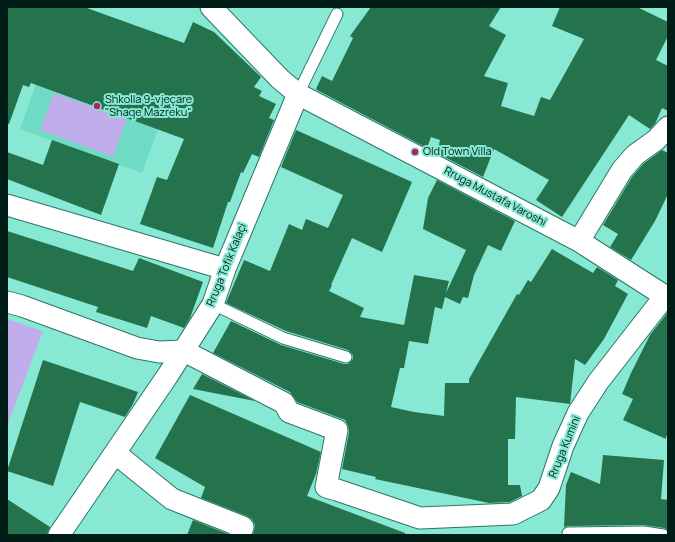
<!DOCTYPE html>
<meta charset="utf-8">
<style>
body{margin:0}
#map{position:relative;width:675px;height:542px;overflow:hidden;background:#87e8d3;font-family:Manrope,sans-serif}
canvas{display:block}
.frame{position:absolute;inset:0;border:8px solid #001c17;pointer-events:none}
</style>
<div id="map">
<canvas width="675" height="542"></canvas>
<div class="frame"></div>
</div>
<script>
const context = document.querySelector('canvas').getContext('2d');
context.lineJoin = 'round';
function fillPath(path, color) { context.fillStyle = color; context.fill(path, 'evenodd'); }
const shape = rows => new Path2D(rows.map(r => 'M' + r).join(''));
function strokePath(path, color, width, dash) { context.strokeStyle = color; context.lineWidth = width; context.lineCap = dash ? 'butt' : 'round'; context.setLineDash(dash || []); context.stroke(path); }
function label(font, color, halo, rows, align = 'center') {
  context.font = font + ' Manrope,sans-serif'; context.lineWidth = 4; context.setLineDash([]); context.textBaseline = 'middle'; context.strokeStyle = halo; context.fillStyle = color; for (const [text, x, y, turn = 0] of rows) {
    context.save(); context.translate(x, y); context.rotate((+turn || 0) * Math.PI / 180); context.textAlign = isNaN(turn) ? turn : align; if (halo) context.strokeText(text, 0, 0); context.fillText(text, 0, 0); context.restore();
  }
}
fillPath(shape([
 [64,7,84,7,189,45,142,173,20,129]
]), '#6fdbc5');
fillPath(shape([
 [54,93,127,119,113,157,40,130],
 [7,319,43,331,7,426]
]), '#c0adeb');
fillPath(shape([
 [7,7,84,7,184,43,193,22,214,32,261,77,254,87,262,91,259,96,276,104,269,118,274,120,259,157,252,154,243,173,241,172,230,202,228,202,213,248,140,224,157,177,167,180,184,139,31,83,29,87,23,85,9,124,7,124],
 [371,7,501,7,489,26,506,35,484,76,508,83,501,106,534,116,541,97,550,100,584,39,552,26,560,7,637,7,668,22,668,36,656,60,668,66,668,111,662,108,655,124,650,129,629,115,562,217,536,200,549,180,494,149,483,177,437,153,440,140,431,137,427,148,317,90,316,89,322,76,332,81,353,38,350,36],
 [296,130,412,182,382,252,352,238,331,285,332,285,329,291,364,308,360,317,404,325,414,275,449,281,446,293,466,250,423,229,428,198,437,180,515,221,501,251,488,245,474,275,468,298,463,297,460,304,445,297,442,309,435,307,428,344,409,341,404,368,400,368,391,407,414,412,444,416,445,383,469,383,469,379,517,294,519,295,528,280,531,282,552,249,593,273,597,267,618,280,615,286,628,294,604,339,585,365,575,359,570,404,516,397,515,439,508,439,508,485,520,485,522,496,510,502,489,503,375,479,376,477,342,469,349,432,348,426,345,420,297,402,290,392,213,353,231,321,281,345,344,364,348,364,353,359,353,355,348,350,286,331,226,303,244,260,270,271,289,224,302,230,306,219,328,228,343,195,281,167],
 [52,140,119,164,101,215,7,179,7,152,43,165],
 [662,150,668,153,668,194,655,221,631,260,610,247,618,234,603,225,632,177,643,164],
 [7,231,133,271,139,258,203,282,190,318,184,328,151,316,147,328,96,312,98,307,7,277],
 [668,312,668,437,666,436,666,439,623,420,633,399,622,394,631,373,650,335],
 [43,360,138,392,133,404,125,417,80,402,53,486,7,471],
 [202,374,255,401,193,389],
 [190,395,321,452,316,474,307,496,405,533,405,535,253,535,255,525,252,519,247,516,201,498,205,487,155,458],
 [603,455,664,460,661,499,668,500,668,530,664,528,644,525,568,526,564,527,566,485,571,472,600,484],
 [7,499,50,527,47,535,7,535],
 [193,520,228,534,228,535,187,535]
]), '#25734d');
const service = shape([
 [298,94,337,14],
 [213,304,283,338,346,357],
 [568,533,644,532,663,535]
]);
const minor = shape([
 [211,7,280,79,298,94,579,241,668,298],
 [7,205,225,269],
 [579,241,622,170,635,155,656,140,668,127],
 [7,302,22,306,137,348,159,352,184,351],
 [184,351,284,403,289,412,337,430,326,487,337,490,420,518,513,514,541,500,549,488,563,446,578,413,598,382,665,296],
 [115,453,172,499,243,527,240,535],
 [59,535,168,375,213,304,225,269,298,94]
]);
strokePath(service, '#2b7769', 13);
strokePath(minor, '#2b7769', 23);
strokePath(service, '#fff', 11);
strokePath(minor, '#fff', 21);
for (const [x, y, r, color] of [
 [97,106,4,"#ae2363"],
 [415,152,4,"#ae2363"]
]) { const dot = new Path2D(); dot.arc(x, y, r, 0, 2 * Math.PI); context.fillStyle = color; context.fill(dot); strokePath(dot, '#87e8d3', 1.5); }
label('11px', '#001c17', '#87e8d3', [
 ["Shkolla 9-vjeçare",105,100],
 ["\"Shaqe Mazreku\"",105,113],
 ["Old Town Villa",423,152]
], 'left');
label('11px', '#001c17', '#87e8d3', [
 ["Rruga Mustafa Varoshi",495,197,28],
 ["Rruga Tofik Kalaçi",227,265,-68],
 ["Rruga Kumini",565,447,-68]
]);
</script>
